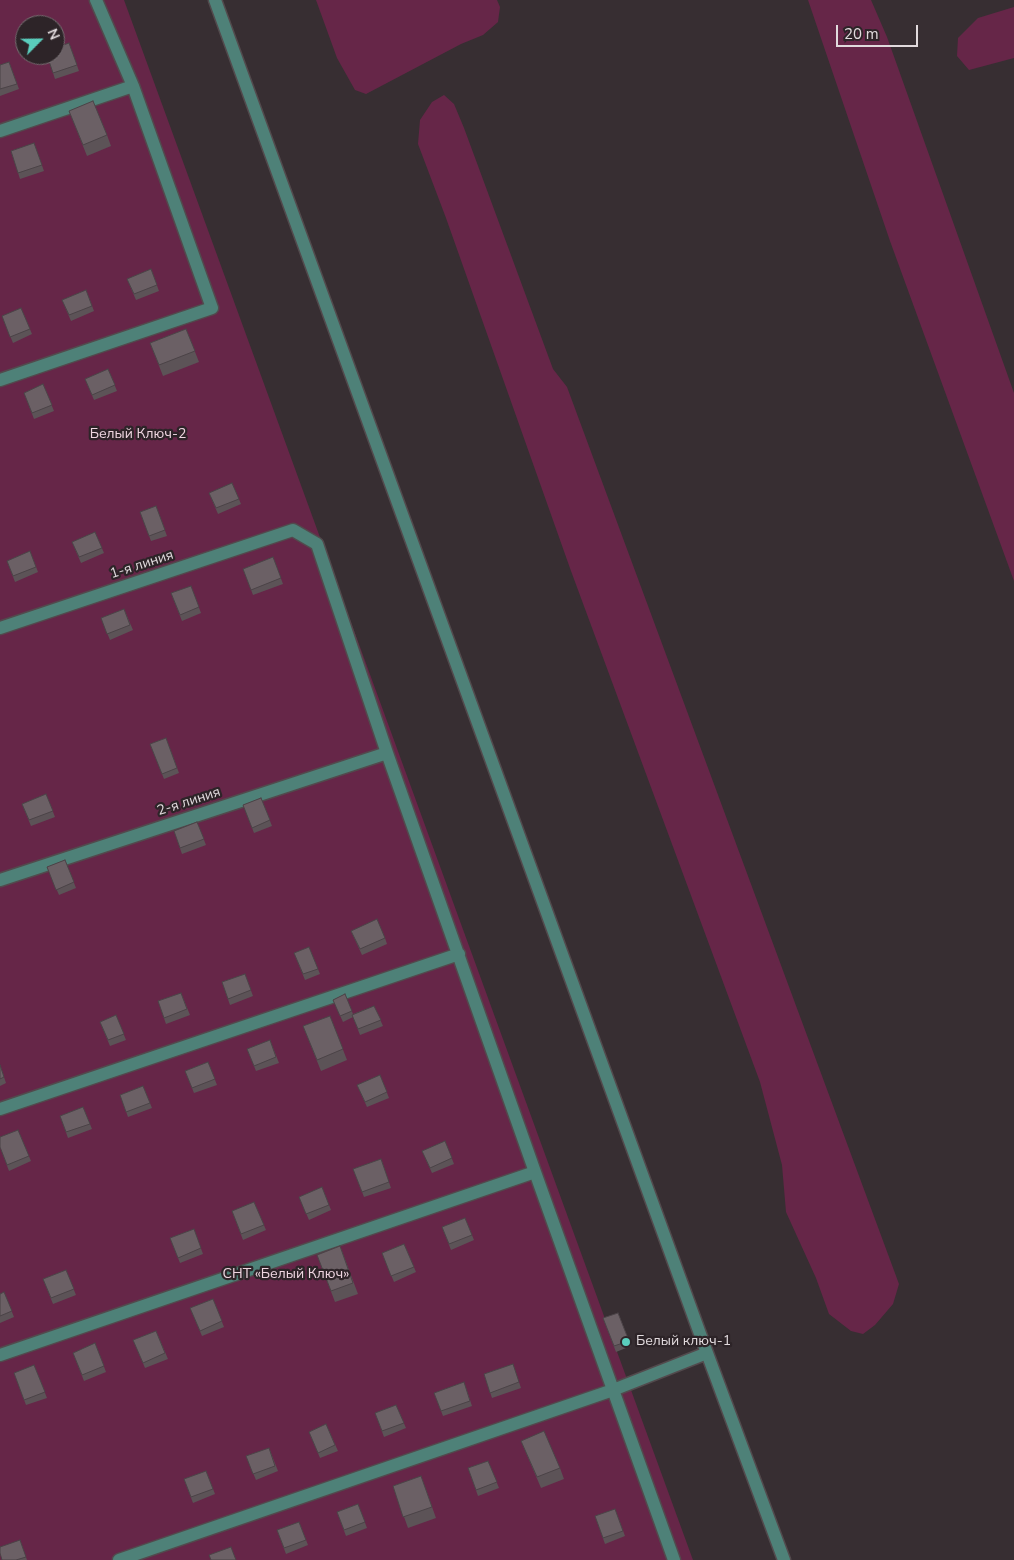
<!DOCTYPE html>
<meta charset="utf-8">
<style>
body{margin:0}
#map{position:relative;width:1014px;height:1560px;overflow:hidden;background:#372e32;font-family:"Nunito Sans",sans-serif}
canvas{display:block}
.north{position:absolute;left:15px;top:15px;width:50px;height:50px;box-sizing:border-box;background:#2d2428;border:1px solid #756d70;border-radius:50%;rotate:67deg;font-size:14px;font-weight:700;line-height:20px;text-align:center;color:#e1dadd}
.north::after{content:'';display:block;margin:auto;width:18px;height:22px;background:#5acebd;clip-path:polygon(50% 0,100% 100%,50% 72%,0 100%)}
.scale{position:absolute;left:836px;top:25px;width:82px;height:22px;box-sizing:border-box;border:2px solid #e1dadd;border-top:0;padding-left:6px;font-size:15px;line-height:18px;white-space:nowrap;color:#e1dadd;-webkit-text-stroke:4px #2d2428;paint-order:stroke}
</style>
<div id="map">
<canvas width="1014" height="1560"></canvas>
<div class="north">N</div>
<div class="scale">20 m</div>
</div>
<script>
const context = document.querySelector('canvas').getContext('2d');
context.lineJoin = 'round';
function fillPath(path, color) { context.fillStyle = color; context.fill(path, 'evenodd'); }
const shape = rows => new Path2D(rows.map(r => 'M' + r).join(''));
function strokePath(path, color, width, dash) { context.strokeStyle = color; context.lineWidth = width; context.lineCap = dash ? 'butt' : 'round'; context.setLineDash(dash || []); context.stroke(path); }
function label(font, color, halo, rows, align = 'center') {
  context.font = font + ' "Nunito Sans",sans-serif'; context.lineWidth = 4.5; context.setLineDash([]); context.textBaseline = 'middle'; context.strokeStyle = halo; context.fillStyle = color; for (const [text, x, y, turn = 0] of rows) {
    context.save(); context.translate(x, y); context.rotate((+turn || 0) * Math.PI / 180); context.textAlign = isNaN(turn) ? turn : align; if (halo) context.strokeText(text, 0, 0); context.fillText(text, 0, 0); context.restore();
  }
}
fillPath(shape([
 [0,0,124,0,693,1560,0,1560],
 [25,25,55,25,55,55,25,55],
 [316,0,497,0,500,7,498,22,483,35,461,44,366,94,355,90,337,58],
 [808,0,871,0,887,37,1014,393,1014,581,890,241],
 [1014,7,1014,58,969,70,957,56,958,38,978,18],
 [444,95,454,104,464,128,553,369,567,387,899,1284,893,1304,875,1325,863,1334,851,1331,829,1314,816,1278,786,1212,782,1165,760,1082,571,571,446,218,418,144,420,120,432,102]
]), '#662648');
const minor = shape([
 [215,0,707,1353,784,1560],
 [0,131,133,86],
 [0,380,212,308,133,86,96,0],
 [0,628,293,530,317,544,387,753,535,1172,674,1560],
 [0,880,387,753],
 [0,1109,459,954],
 [0,1355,535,1172],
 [119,1560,613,1390,707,1353]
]);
strokePath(minor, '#524a4d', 15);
strokePath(minor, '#4e8178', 12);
fillPath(shape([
 [69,43,79,71,55,79,47,55],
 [9,62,19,89,0,96,0,65],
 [69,111,107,135,111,146,87,156],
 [34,143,44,171,20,179,11,151],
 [151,269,159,291,136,300,127,279],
 [86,290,94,311,71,321,62,300],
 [21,308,32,334,13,343,2,316],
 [186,329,199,362,163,376,150,343],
 [108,369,117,391,94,400,85,379],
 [43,384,54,411,34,419,24,393],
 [232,483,241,504,218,514,209,493],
 [156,506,167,536,151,541,140,512],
 [95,532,104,553,81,563,72,542],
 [30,551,38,572,15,582,7,561],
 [273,557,283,584,253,595,243,569],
 [191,586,201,613,182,621,171,593],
 [124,609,133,630,110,640,101,618],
 [166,738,179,773,164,779,150,744],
 [46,794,55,817,31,826,22,804],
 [261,798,272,826,254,833,243,805],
 [197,822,206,845,182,854,174,831],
 [65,860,76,888,59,895,47,867],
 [351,931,385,938,387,944,362,955],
 [309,947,320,974,305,980,294,953],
 [245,974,253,996,230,1005,222,982],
 [181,993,190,1015,166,1024,158,1001],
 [345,994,353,1014,374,1006,383,1026,360,1035,353,1017,343,1022,333,1000],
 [116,1015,126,1040,110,1046,100,1022],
 [330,1016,347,1060,321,1071,303,1026],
 [270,1040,279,1063,256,1071,247,1049],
 [208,1062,217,1085,194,1093,185,1071],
 [0,1065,6,1083,0,1086],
 [380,1075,389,1098,367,1107,357,1085],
 [143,1086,152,1108,128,1117,120,1095],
 [83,1107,92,1129,68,1138,60,1116],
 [18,1130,31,1161,9,1171,0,1147],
 [445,1141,454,1164,432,1173,422,1151],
 [381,1159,391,1188,364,1197,353,1169],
 [322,1187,331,1210,309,1220,299,1197],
 [254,1202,266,1230,243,1240,232,1211],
 [465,1218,474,1240,451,1250,442,1227],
 [194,1229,203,1254,180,1263,170,1238],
 [404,1244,416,1272,394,1282,382,1253],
 [340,1246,358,1294,335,1302,317,1255],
 [66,1270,76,1295,53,1304,43,1279],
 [4,1292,14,1317,0,1323,0,1294],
 [213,1299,224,1327,202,1336,190,1308],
 [618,1313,631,1346,616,1352,603,1318],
 [156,1331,168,1359,145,1368,133,1340],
 [95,1343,106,1372,84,1381,73,1353],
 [513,1364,521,1388,492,1398,484,1374],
 [34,1365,47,1398,26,1405,14,1373],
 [464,1382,472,1406,443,1416,434,1393],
 [396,1405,406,1428,384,1437,375,1413],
 [326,1424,338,1451,320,1458,309,1432],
 [521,1441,560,1468,564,1479,541,1488],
 [269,1448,278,1471,256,1480,246,1456],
 [488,1461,499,1488,478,1496,468,1468],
 [206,1471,215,1494,193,1503,184,1479],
 [421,1476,436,1518,408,1528,393,1486],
 [358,1504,367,1528,346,1536,337,1512],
 [615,1509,625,1536,605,1544,595,1516],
 [299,1522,308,1545,286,1554,277,1530],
 [20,1540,27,1560,2,1560]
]), '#5c5357');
const building = shape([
 [69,43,77,65,53,73,47,55,55,55,55,48,69,43],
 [9,62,17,84,0,89,0,65,9,62],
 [93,101,107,135,83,145,69,111,93,101],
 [34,143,42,165,18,173,11,151,34,143],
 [151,269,157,285,134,294,127,279,151,269],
 [86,290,92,306,69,315,62,300,86,290],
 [21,308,30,329,10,337,2,316,21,308],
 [186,329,195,351,159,365,150,343,186,329],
 [108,369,115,385,92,395,85,379,108,369],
 [43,384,52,405,32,413,24,393,43,384],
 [232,483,239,499,216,508,209,493,232,483],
 [156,506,165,530,149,536,140,512,156,506],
 [95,532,102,548,79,557,72,542,95,532],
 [30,551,36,567,13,576,7,561,30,551],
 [273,557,281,578,251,590,243,569,273,557],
 [191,586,199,607,180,615,171,593,191,586],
 [124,609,130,625,107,634,101,618,124,609],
 [166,738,177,768,162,774,150,744,166,738],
 [46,794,53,811,29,820,22,804,46,794],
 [261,798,270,820,252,828,243,805,261,798],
 [197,822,204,839,180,848,174,831,197,822],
 [65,860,74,882,56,890,47,867,65,860],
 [377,919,385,938,360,949,351,931,377,919],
 [309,947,318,969,303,974,294,953,309,947],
 [245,974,251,990,228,999,222,982,245,974],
 [181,993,187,1009,164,1018,158,1001,181,993],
 [345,994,352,1011,340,1016,333,1000,345,994],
 [374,1006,381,1020,358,1029,352,1015,374,1006],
 [116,1015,124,1034,108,1040,100,1022,116,1015],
 [330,1016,343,1049,317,1060,303,1026,330,1016],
 [270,1040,276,1057,254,1066,247,1049,270,1040],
 [208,1062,215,1079,192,1088,185,1071,208,1062],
 [0,1065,4,1077,0,1079,0,1065],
 [380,1075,387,1092,365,1102,357,1085,380,1075],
 [143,1086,150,1103,126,1112,120,1095,143,1086],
 [83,1107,90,1124,66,1132,60,1116,83,1107],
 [18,1130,29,1156,7,1165,0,1147,0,1137,18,1130],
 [445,1141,452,1158,430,1168,422,1151,445,1141],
 [381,1159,389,1182,362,1192,353,1169,381,1159],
 [322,1187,329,1205,306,1214,299,1197,322,1187],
 [254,1202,264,1225,241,1234,232,1211,254,1202],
 [465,1218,472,1235,449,1244,442,1227,465,1218],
 [194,1229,201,1248,178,1258,170,1238,194,1229],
 [404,1244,414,1267,391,1276,382,1253,404,1244],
 [340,1246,353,1283,331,1291,317,1255,340,1246],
 [66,1270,74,1289,51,1298,43,1279,66,1270],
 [4,1292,12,1311,0,1316,0,1294,4,1292],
 [213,1299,222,1321,200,1331,190,1308,213,1299],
 [618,1313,629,1341,614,1346,603,1318,618,1313],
 [156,1331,165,1353,143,1363,133,1340,156,1331],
 [95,1343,104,1366,82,1375,73,1353,95,1343],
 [513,1364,519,1382,490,1393,484,1374,513,1364],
 [34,1365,45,1392,24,1400,14,1373,34,1365],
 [464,1382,470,1401,441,1411,434,1393,464,1382],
 [396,1405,404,1423,382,1431,375,1413,396,1405],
 [326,1424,335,1445,318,1453,309,1432,326,1424],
 [544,1431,560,1468,537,1477,521,1441,544,1431],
 [269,1448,275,1466,253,1474,246,1456,269,1448],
 [488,1461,497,1482,476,1490,468,1468,488,1461],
 [206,1471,213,1489,191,1497,184,1479,206,1471],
 [421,1476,432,1507,403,1517,393,1486,421,1476],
 [358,1504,365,1522,344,1530,337,1512,358,1504],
 [615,1509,623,1531,603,1538,595,1516,615,1509],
 [299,1522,306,1540,284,1548,277,1530,299,1522],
 [20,1540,26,1557,16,1560,2,1560,0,1553,0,1547,20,1540],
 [231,1547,236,1560,211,1560,209,1555,231,1547]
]);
fillPath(building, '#6b6065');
strokePath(building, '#4b4347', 1);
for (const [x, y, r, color] of [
 [626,1342,5,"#5acebd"]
]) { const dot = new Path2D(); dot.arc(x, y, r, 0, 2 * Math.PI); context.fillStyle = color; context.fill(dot); strokePath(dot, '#2d2428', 2); }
label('14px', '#efd6e1', '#2d2428', [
 ["Белый Ключ-2",138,435],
 ["СНТ «Белый Ключ»",286,1275]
]);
label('14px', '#e1dadd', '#2d2428', [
 ["1-я линия",142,565,-18],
 ["2-я линия",189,802,-18]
]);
label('14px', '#e1dadd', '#2d2428', [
 ["Белый ключ-1",636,1342]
], 'left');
</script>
